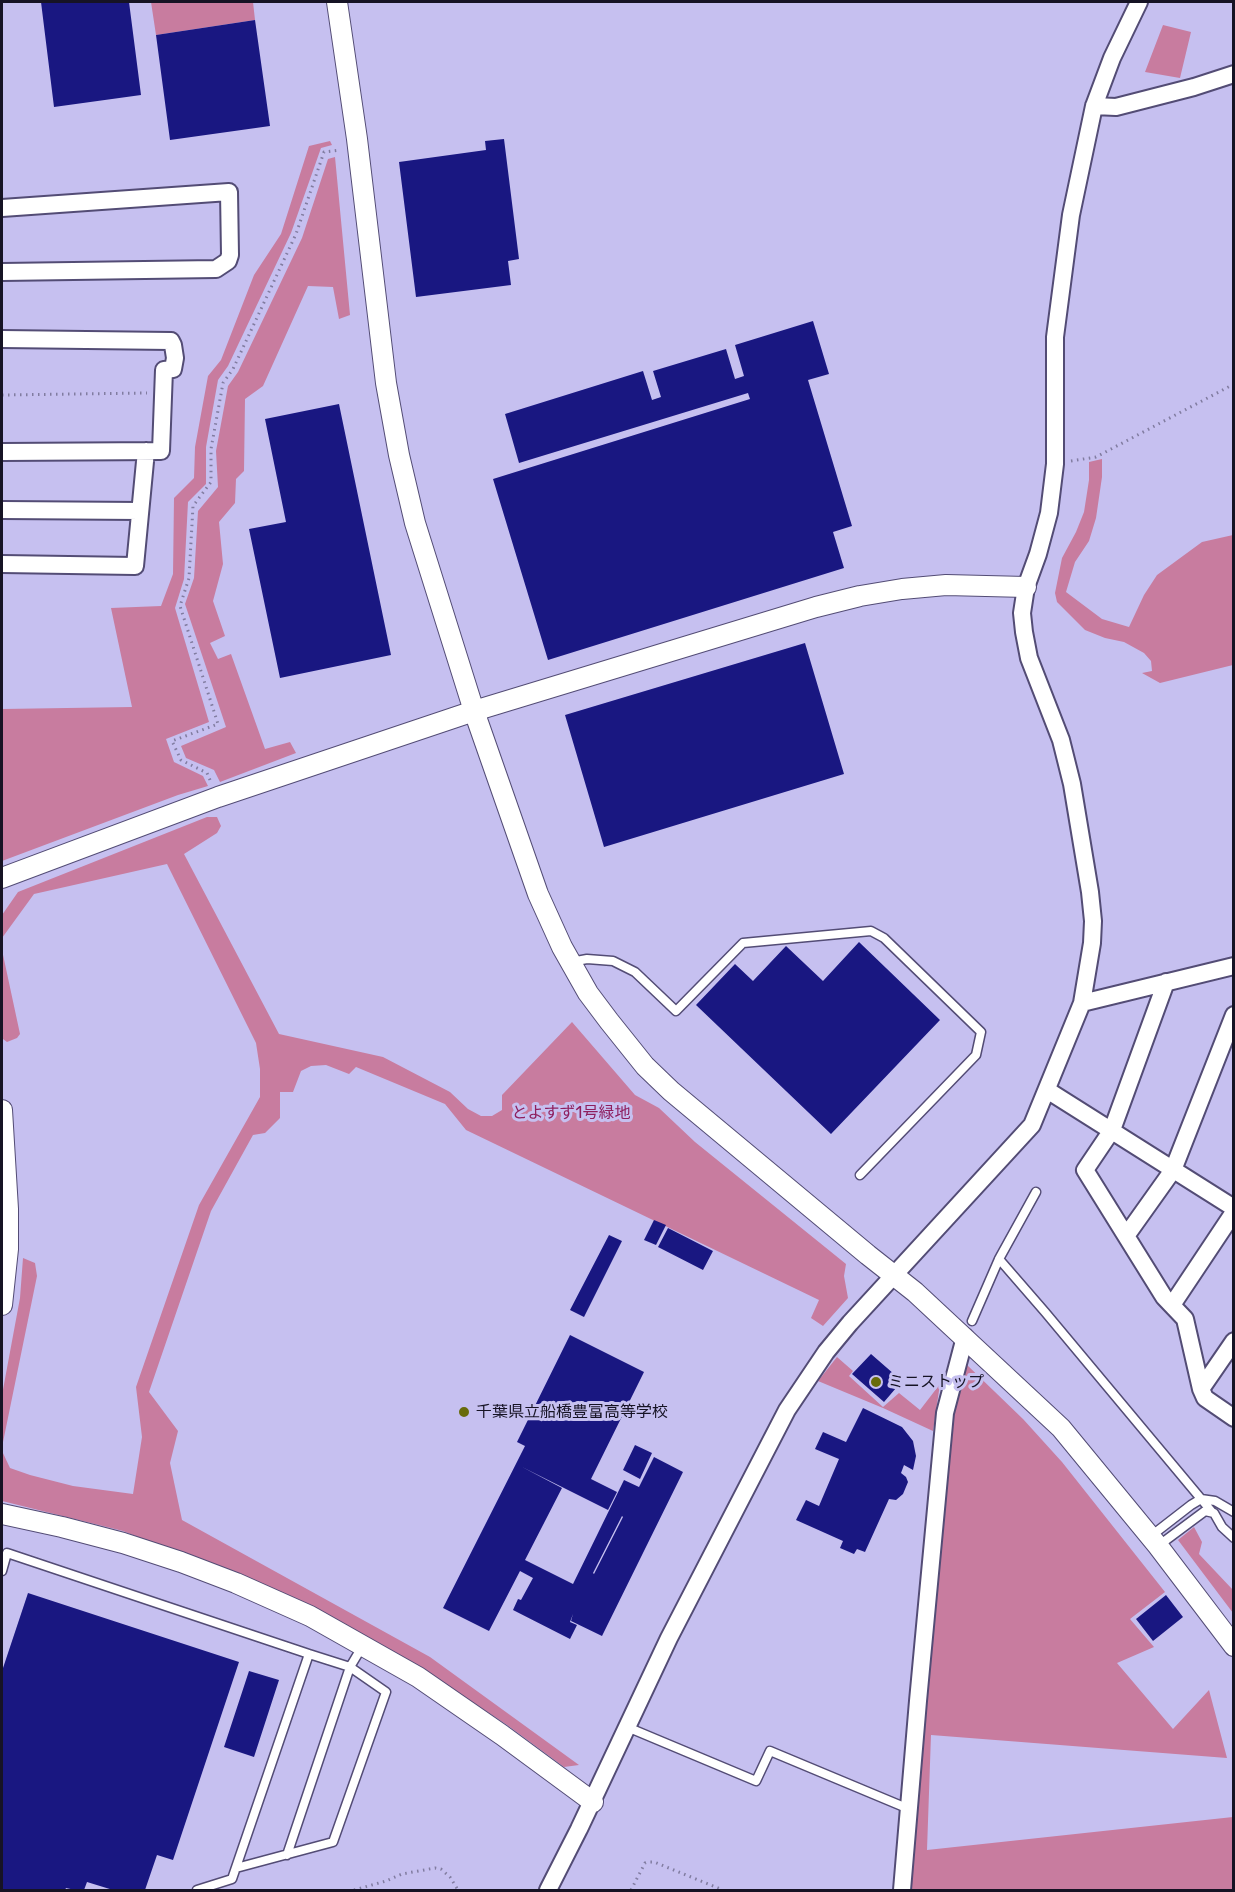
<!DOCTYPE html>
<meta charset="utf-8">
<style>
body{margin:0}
#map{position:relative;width:1235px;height:1892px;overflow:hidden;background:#c6c0f0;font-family:Rubik,sans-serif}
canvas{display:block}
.frame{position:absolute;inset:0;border:3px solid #161324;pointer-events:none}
</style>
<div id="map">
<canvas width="1235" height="1892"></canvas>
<div class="frame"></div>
</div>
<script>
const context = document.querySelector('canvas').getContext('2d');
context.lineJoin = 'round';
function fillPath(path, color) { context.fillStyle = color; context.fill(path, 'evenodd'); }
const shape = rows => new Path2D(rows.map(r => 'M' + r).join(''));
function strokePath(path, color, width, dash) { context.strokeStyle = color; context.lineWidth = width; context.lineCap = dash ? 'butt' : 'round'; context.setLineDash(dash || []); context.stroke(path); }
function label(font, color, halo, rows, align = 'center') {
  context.font = font + ' Rubik,"Noto Sans JP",sans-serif'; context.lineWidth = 6; context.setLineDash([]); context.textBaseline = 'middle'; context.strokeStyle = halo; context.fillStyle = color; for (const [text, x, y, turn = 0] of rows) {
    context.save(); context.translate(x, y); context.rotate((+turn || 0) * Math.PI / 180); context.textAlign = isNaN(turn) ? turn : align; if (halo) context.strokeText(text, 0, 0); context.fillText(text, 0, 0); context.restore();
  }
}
fillPath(shape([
 [151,2,253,2,255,20,156,35],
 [1163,25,1191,32,1180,78,1145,72],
 [330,141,332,145,321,148,291,233,228,366,218,380,206,447,206,484,188,502,184,579,175,608,209,722,166,739,174,762,203,776,208,786,178,795,2,861,2,709,132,707,111,608,161,606,173,574,174,498,194,478,195,447,208,376,221,360,254,275,281,234,309,146],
 [335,157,350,315,339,319,333,287,308,286,263,386,245,399,244,471,236,479,235,503,219,522,223,564,213,601,225,636,210,643,218,659,231,654,265,749,290,742,296,753,220,782,214,770,186,758,181,746,226,727,185,604,194,578,198,511,218,487,216,451,228,386,238,372,302,238,328,159],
 [1102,459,1102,477,1096,518,1089,541,1075,562,1066,592,1102,619,1129,627,1144,595,1157,575,1202,542,1233,535,1233,665,1160,683,1142,673,1152,671,1151,661,1144,653,1124,642,1105,638,1085,630,1057,602,1055,593,1062,558,1076,532,1084,512,1089,480,1089,462],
 [207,817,217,817,221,826,217,833,184,854,279,1034,383,1057,450,1092,468,1109,481,1116,492,1116,502,1110,502,1095,572,1022,635,1095,659,1108,695,1142,846,1264,844,1276,848,1298,823,1326,811,1318,819,1300,466,1130,445,1104,356,1067,349,1074,326,1065,311,1066,301,1071,293,1092,280,1092,280,1118,265,1133,253,1135,211,1211,149,1392,178,1431,170,1463,182,1520,430,1657,579,1765,564,1767,507,1725,424,1670,313,1607,123,1531,2,1501,2,1451,10,1468,30,1475,73,1486,133,1494,142,1437,136,1387,199,1205,260,1097,260,1069,256,1043,167,864,34,894,2,938,2,915,18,892],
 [2,950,20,1034,17,1038,7,1042,3,1039,2,1029],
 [23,1258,35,1263,37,1276,2,1447,2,1395,20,1298],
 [837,1357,853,1371,849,1376,883,1407,899,1393,920,1410,940,1384,933,1431,883,1408,818,1381],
 [966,1364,1023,1419,1062,1462,1165,1592,1130,1619,1154,1647,1117,1663,1173,1729,1209,1690,1227,1758,931,1735,927,1850,1233,1817,1233,1890,908,1890,952,1416],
 [1194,1527,1202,1542,1199,1554,1233,1590,1233,1613,1178,1540]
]), '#c87c9f');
fillPath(shape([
 [41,2,129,2,141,95,54,107],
 [255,20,270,126,170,140,156,35],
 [504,139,519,259,508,261,511,285,416,297,399,162,486,150,485,141],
 [813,321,829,374,808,380,852,526,833,532,844,568,548,660,493,479,750,399,748,393,519,463,505,414,643,371,652,400,661,397,653,371,726,349,735,379,744,376,735,345],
 [339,404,391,655,280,678,249,529,286,522,265,419],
 [805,643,844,774,604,847,565,715],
 [859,942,940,1020,831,1134,696,1005,735,964,753,981,786,946,823,981],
 [654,1220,666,1225,656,1245,644,1240],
 [668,1228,713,1251,703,1270,658,1247],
 [609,1235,622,1241,584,1317,570,1310],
 [570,1335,644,1372,591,1479,617,1492,608,1510,522,1467,562,1488,525,1560,573,1584,624,1480,639,1487,654,1457,683,1472,602,1636,571,1621,573,1614,570,1622,577,1625,570,1639,513,1610,518,1599,521,1600,533,1578,520,1571,489,1631,443,1608,525,1446,517,1442],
 [622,1516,623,1517,594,1574,593,1573],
 [871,1354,902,1381,884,1402,852,1374],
 [863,1408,902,1427,913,1441,916,1456,913,1470,904,1465,901,1473,906,1477,908,1482,903,1494,896,1500,889,1499,865,1552,857,1549,854,1554,840,1548,843,1541,796,1520,806,1500,819,1506,839,1459,815,1449,823,1432,846,1442],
 [635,1445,652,1453,640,1479,623,1470],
 [28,1593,239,1662,173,1860,157,1855,145,1890,113,1890,87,1882,84,1890,75,1890,66,1888,65,1890,2,1890,2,1671],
 [1166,1595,1183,1617,1153,1641,1136,1619],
 [249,1671,279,1680,254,1757,224,1747]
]), '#191781');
const service = shape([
 [571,962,587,959,613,961,635,972,676,1011,743,943,871,931,884,938,981,1032,976,1055,860,1175],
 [999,1259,1045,1312,1212,1512],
 [972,1321,999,1259,1036,1192],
 [1151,1536,1191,1505,1201,1499,1215,1501,1234,1512],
 [1158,1546,1205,1511,1214,1513,1222,1527,1234,1538],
 [2,1571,7,1553,309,1654,232,1879,197,1890],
 [627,1727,756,1781,770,1751,909,1809],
 [287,1855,350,1667,362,1647],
 [236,1868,333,1842,386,1692,350,1667,309,1654]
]);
const minor = shape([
 [1094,106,1116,107,1194,87,1234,74],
 [2,208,229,192,230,255,228,261,216,269,2,272],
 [2,339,171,341,173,345,175,358,173,369,164,370,161,451,2,452],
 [2,510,140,511],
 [2,564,135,566,146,451],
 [1166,982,1112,1130,1085,1170,1164,1297,1185,1319,1201,1389,1205,1398,1234,1418],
 [1082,1003,1234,966],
 [1047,1090,1234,1208],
 [1126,1236,1173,1170,1234,1015],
 [1172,1305,1234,1212],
 [1201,1389,1234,1341],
 [548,1890,579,1829,669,1638,787,1410,826,1352,850,1323,1032,1125,1082,1003,1092,943,1093,921,1090,892,1072,784,1061,740,1029,658,1024,632,1022,613,1026,587,1038,554,1049,513,1055,464,1055,337,1071,215,1094,106,1112,58,1139,2],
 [902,1890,918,1701,945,1413,965,1337]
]);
const tertiary = shape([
 [337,2,357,139,386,383,399,455,415,523,474,711,538,894,562,947,588,993,609,1021,645,1066,671,1091,868,1255,915,1292,1061,1428,1158,1546,1234,1646],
 [2,878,218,797,474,711,816,607,860,596,902,589,946,585,1026,587],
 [2,1110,8,1209,8,1249,2,1305],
 [2,1514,62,1527,123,1543,181,1562,236,1583,310,1616,418,1677,502,1735,593,1802]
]);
strokePath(service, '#534c75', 11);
strokePath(minor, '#534c75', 20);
strokePath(tertiary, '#534c75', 22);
strokePath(shape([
 [2,395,147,393],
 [1071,461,1096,457,1234,384],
 [210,780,207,773,181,760,172,741,218,724,180,606,189,578,193,506,211,482,211,449,223,383,233,369,296,234,324,152,340,150],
 [354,1890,386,1881,402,1874,435,1868,441,1869,450,1877,458,1890],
 [631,1890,645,1863,648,1862,654,1862,723,1890]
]), '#817ca0', 3, [1.5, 4.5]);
strokePath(service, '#fff', 8);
strokePath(minor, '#fff', 16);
strokePath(tertiary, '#fff', 20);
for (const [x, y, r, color] of [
 [876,1382,6,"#686b0b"],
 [464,1412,6,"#686b0b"]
]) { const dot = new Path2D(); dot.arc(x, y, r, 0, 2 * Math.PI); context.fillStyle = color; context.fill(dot); strokePath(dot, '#c6c0f0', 2); }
label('16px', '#8e1e5e', '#c6c0f0', [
 ["とよすず1号緑地",571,1113]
]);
label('16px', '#161324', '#c6c0f0', [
 ["ミニストップ",888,1382],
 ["千葉県立船橋豊富高等学校",476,1412]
], 'left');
</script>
